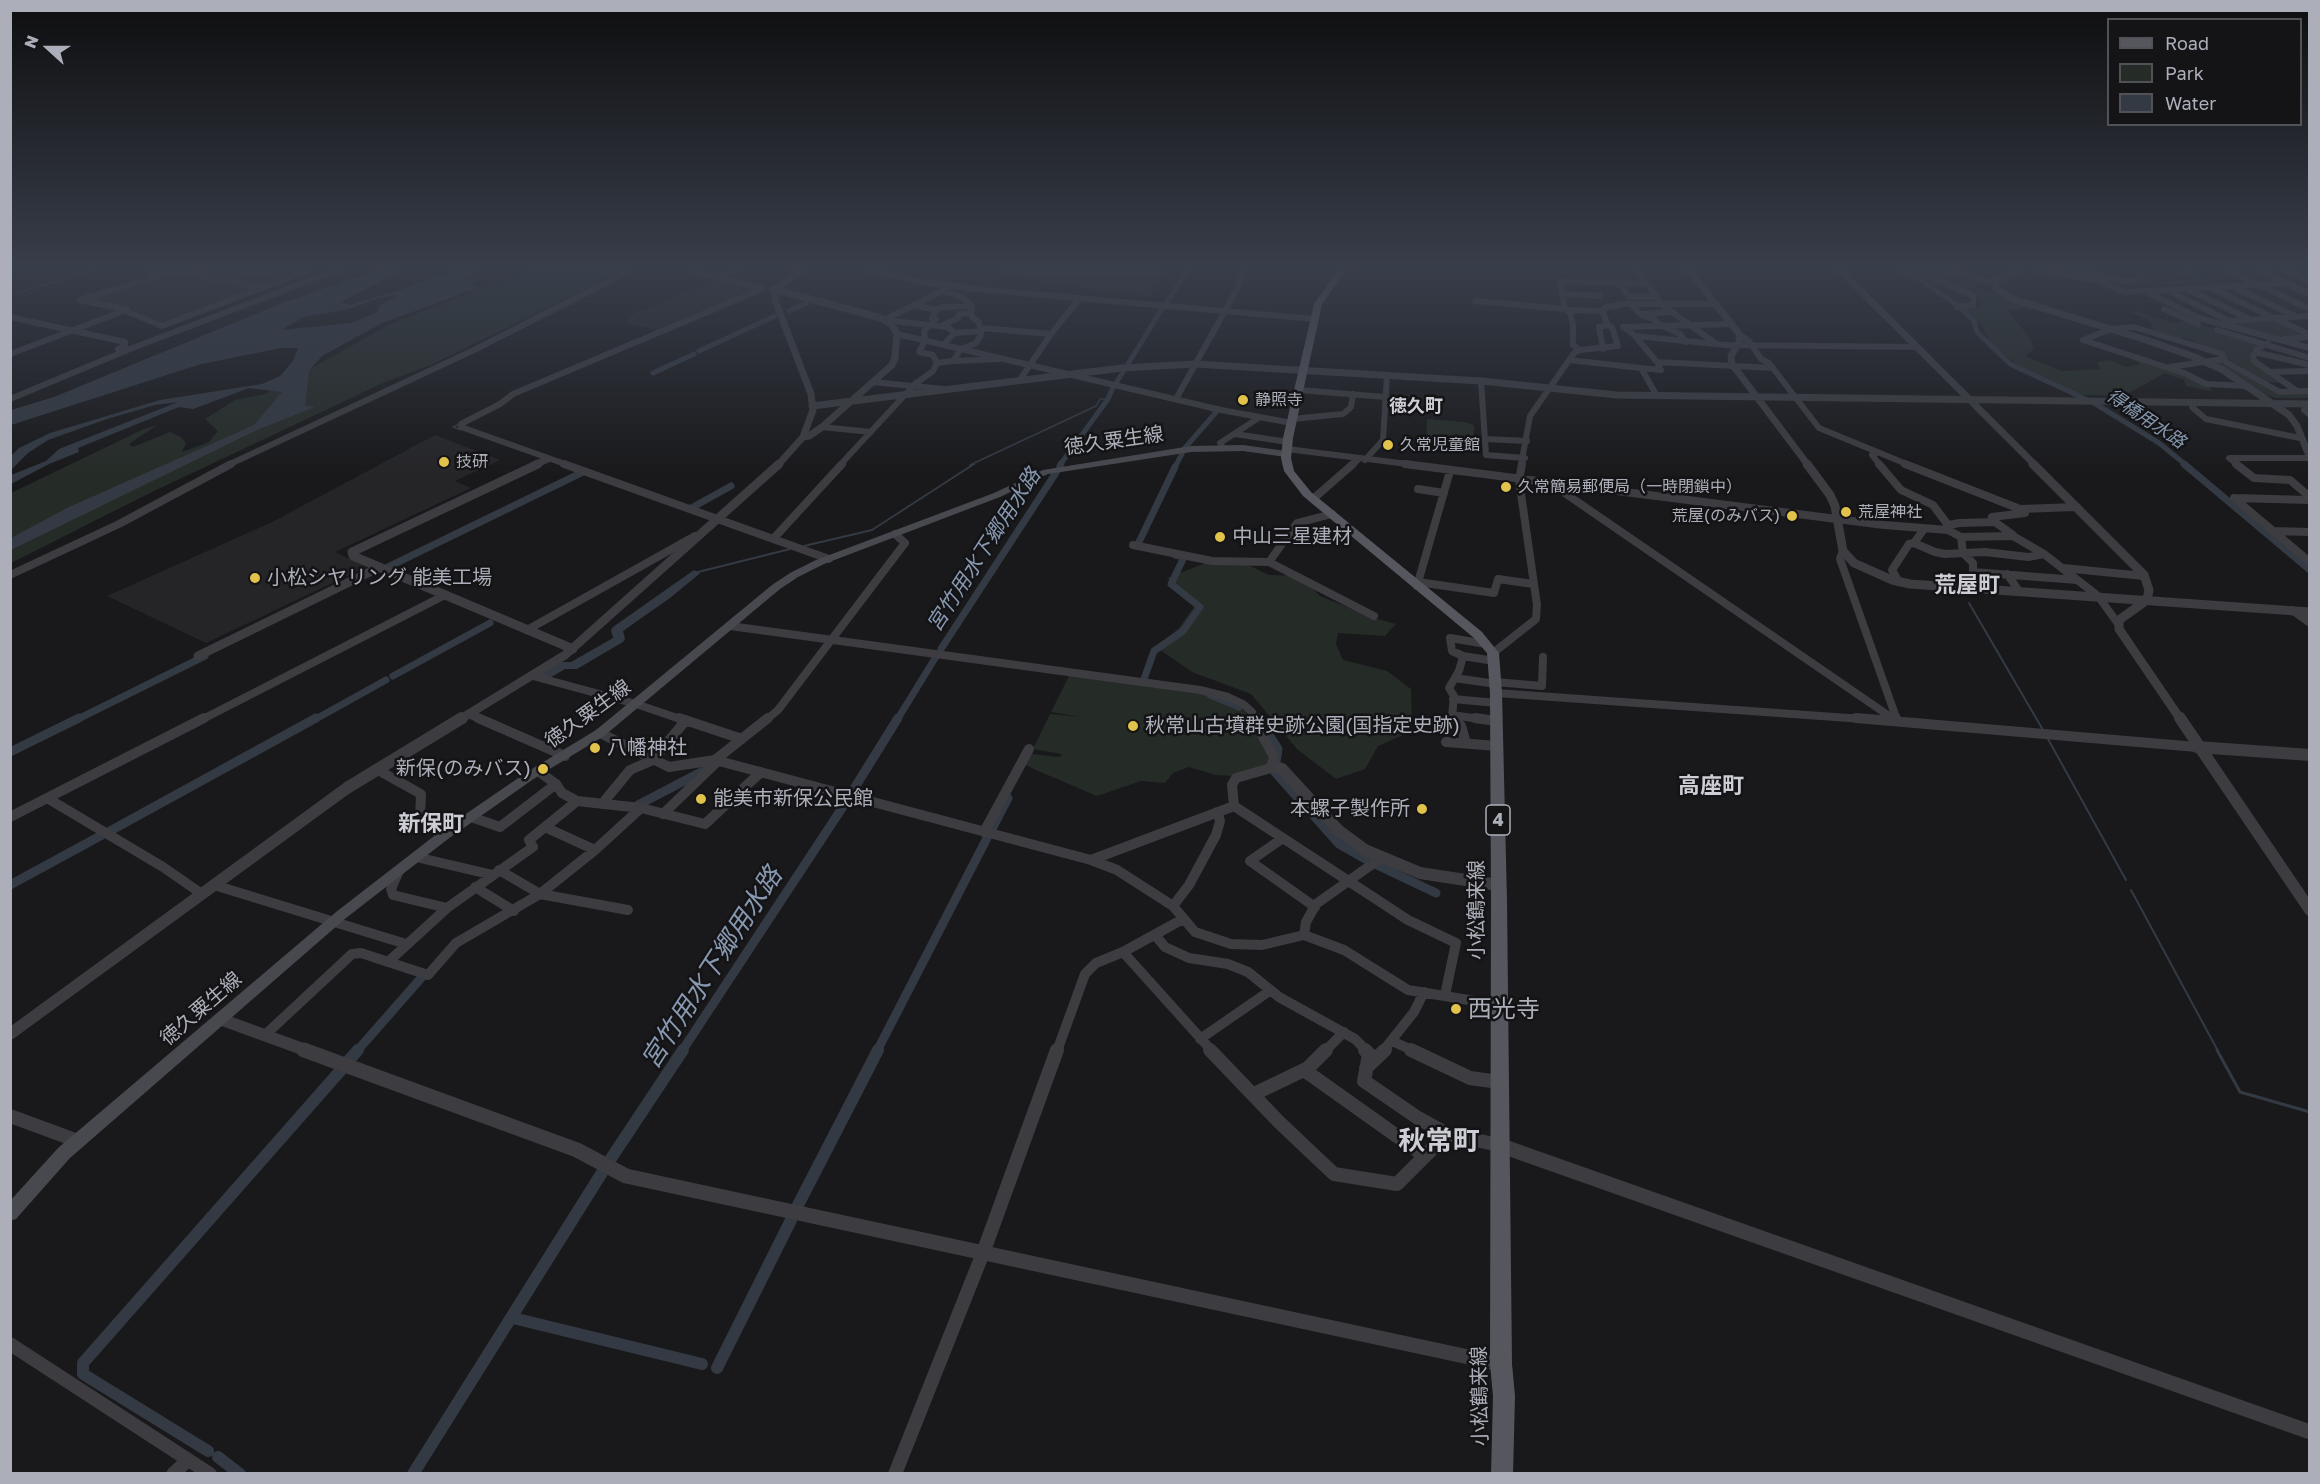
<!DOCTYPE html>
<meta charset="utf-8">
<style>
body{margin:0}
#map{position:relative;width:2320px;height:1484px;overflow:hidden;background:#19191b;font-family:"Golos Text",sans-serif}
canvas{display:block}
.frame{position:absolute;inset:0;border:12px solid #acafb9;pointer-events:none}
.legend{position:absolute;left:2107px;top:18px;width:195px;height:108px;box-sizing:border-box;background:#141416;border:2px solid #515257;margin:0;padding:8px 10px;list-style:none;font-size:18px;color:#acafb9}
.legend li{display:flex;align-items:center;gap:12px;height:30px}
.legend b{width:30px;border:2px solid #515257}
.north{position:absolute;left:18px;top:18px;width:60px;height:60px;-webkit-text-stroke:4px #141416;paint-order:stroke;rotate:291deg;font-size:16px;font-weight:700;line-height:24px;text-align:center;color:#acafb9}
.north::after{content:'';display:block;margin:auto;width:21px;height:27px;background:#acafb9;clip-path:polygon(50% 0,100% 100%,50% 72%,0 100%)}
</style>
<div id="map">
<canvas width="2320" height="1484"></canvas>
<div class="frame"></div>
<ul class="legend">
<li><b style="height:8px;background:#56575e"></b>Road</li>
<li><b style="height:16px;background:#252c27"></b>Park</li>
<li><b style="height:16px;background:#333a43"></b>Water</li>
</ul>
<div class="north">N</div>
</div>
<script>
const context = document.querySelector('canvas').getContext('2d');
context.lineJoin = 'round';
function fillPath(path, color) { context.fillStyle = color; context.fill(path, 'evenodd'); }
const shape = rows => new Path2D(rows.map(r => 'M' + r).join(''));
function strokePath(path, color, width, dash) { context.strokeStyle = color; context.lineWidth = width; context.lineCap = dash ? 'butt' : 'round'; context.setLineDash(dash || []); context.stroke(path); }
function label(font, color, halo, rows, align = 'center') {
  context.font = font + ' "Golos Text","Noto Sans JP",sans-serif'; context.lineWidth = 5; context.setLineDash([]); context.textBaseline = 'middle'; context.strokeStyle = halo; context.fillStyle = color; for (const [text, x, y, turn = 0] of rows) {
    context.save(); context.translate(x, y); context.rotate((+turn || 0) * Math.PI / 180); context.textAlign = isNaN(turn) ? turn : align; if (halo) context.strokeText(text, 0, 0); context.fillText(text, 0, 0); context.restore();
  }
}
fillPath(shape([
 [188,270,307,270,261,286],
 [986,270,1166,270,1150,297,1050,284],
 [171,273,254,289,165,324,133,311,134,309,88,299],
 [718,279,758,289,660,331,624,322,630,319,625,317],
 [435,435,500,460,455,481,471,488,335,552,366,567,206,643,107,596,272,522]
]), '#252528');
fillPath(shape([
 [525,270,624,270,433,364,383,383,150,493,11,563,11,493,144,429,157,425,129,444,133,447,170,432,181,437,186,443,182,452,209,442,218,431,205,419,235,400,265,394,387,326],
 [1901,270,1936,270,1979,283,1971,292,1960,291,1936,286],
 [2176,270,2194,270,2219,283,2144,286,2126,284,2145,279,2185,281,2188,278],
 [1978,287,2039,310,2022,308,2008,311,2030,338,2034,349,2025,356,2062,371,2100,369,2097,362,2109,360,2126,367,2141,364,2131,359,2181,373,2209,386,2212,391,2186,386,2184,380,2165,373,2123,396,2082,395,2021,368,1991,344,1981,324,1963,308,1982,306,1975,293],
 [2136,311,2175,323,2186,321,2264,343,2252,349,2250,356,2283,383,2267,382,2229,360,2222,352,2193,343,2194,341,2182,337,2178,339,2152,330,2151,322,2133,313],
 [2272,320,2302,335,2275,337,2233,326,2232,323],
 [2221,361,2289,395,2309,393,2309,398,2276,398,2263,394,2214,362],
 [1427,419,1464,422,1474,425,1474,444,1463,452,1426,449],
 [1208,562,1242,562,1269,575,1301,576,1320,596,1377,619,1396,624,1385,636,1338,633,1336,644,1343,660,1387,671,1411,689,1412,731,1378,746,1365,769,1336,779,1297,749,1251,694,1192,672,1156,647,1178,629,1197,603,1167,578],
 [1070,674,1215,696,1230,701,1246,712,1270,748,1268,767,1233,776,1216,775,1189,767,1173,773,1165,783,1141,781,1097,796,1036,770,1024,764,1031,754,1060,757,1062,754,1033,749,1050,714,1082,717,1051,712]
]), '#252c27');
fillPath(shape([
 [377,270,402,270,341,302,349,305,403,289,455,270,481,270,465,281,479,278,471,286,480,287,382,323,322,356,309,371,308,380,305,406,315,407,257,430,11,550,11,538,69,507,254,425,282,392,249,388,193,409,179,407,78,448,79,452,49,464,11,484,11,475,46,461,59,449,178,402,155,405,107,419,48,440,28,453,11,470,11,456,19,448,50,433,160,400,262,384,280,376,293,361,298,348,281,348,201,364,11,425,11,410,54,397,282,303],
 [398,295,379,306,377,312,351,323,281,330,304,317,349,309,379,298]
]), '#333a43');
strokePath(shape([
 [10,295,95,270],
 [459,424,453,427,461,430],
 [970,465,1096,406,1100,399,1108,399]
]), '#333a43', 1.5);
strokePath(shape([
 [804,546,872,530,974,464],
 [694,573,790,549],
 [1969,603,2043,730],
 [2048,739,2126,880],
 [2131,890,2218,1051]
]), '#333a43', 2);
strokePath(shape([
 [2217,1050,2240,1092,2310,1112]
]), '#333a43', 3);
strokePath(shape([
 [1899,270,1918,278,1960,307,1974,321,1977,332,2010,364,2094,403,2159,443,2186,465],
 [1165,305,1188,270],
 [789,311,807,303],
 [699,351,775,316],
 [1128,364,1163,307],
 [653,373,694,354],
 [1116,383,1123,372],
 [1184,449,1218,410,1210,408],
 [1060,465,1108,399,1114,385],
 [1176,465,1182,454]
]), '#333a43', 5);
strokePath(shape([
 [2184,464,2310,570],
 [1060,466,1061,464],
 [693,507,731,486],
 [1139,542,1175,467],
 [388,567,583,472],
 [941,649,1057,471],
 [393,676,490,623],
 [1144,679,1154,651,1183,631,1200,607,1171,584,1184,557,1175,555],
 [1210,695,1239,707],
 [76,720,205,656],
 [314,720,386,680],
 [897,720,937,655]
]), '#333a43', 7);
strokePath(shape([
 [1258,718,1278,749,1276,762],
 [10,752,79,718],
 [1274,771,1339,844,1369,861],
 [852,792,898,718],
 [638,805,705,770],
 [993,827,1008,798],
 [110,831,316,718],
 [1377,865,1436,893],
 [10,885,102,835],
 [357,1051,422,977],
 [682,1051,848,799],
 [877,1051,987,838]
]), '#333a43', 9);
strokePath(shape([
 [349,1060,358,1050],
 [610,1160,683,1050],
 [797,1207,878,1050],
 [513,1318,702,1364],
 [717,1368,792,1218],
 [208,1451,83,1374,83,1363,341,1070],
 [218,1457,240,1474],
 [413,1474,603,1171]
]), '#333a43', 12);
fillPath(shape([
 [694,570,700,573,698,575,670,598,623,631,625,639,623,642,577,669,565,669,548,679,540,679,538,676,540,673,559,662,571,662,613,638,611,630,613,627,694,570]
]), '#333a43');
strokePath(shape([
 [148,270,162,274],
 [690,270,762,289],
 [871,270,922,282],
 [1638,270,1661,304,1715,343],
 [1918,270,1973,296,1973,305,1957,307],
 [1944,270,1994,283],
 [2036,270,2099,281,2126,292,2286,283],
 [2072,270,2124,281,2133,281,2143,276],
 [2228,270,2310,309],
 [2284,270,2310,281],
 [718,278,736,270],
 [1619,284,1629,297,1656,297],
 [2235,288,2293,315],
 [976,289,1314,319],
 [2213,289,2310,335],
 [2189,290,2249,319],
 [2169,291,2229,321],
 [2147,292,2199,318,2310,348],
 [1562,294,1600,296],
 [82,299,148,279],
 [80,300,128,310,126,311,162,326,309,270],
 [1475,301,1565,309],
 [1631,304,1640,314,1655,320,1659,325],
 [914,305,936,310,932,318,936,319,924,331,925,341,919,352,933,355,937,363],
 [2164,309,2198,324],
 [936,310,943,307,972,306],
 [1567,310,1603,311],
 [1642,314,1673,312],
 [10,317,125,342,125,346,118,349],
 [884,320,947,327,955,333,945,343],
 [884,320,946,289],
 [1661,325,1680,334,1686,342],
 [2223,325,2229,321,2310,316],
 [941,326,958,318,959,314,971,313],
 [1623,327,1732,324],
 [1624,327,1635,336,1657,362,1773,368],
 [981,328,1051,334],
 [2217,330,2310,358],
 [955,333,981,331],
 [897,334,1221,410,1292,423],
 [1740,335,1749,341,1761,359,1769,363,1819,428,1909,465],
 [1635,336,1727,345,1916,347],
 [2284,339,2310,337],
 [2268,343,2256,350,2253,356,2254,361,2297,391],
 [1603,349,1599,327,1608,325],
 [1580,350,1573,345,1573,325,1570,313,1565,309,1560,281,1647,284],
 [2255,352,2310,365],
 [10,354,126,310],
 [1569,360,1641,368,1657,396],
 [953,361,999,359],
 [2170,367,2223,359],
 [1641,368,1661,370,1657,362],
 [2269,372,2310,371],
 [1019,381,1051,334,1079,299],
 [1481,381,1486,455,1525,458],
 [872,382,944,389],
 [2247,386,2206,384,2184,373,2083,340,2111,329,2134,327,2222,354,2226,362,2280,392,2310,391],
 [1299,390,1385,397],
 [10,399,130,349,337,270],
 [1176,399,1236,291,1244,270],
 [2193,402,2192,407,2206,419,2300,438],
 [2310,410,2304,410,2310,415],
 [1292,419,1343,414,1351,407,1353,394],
 [822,427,871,432],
 [1235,434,1288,442],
 [1485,439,1527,441],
 [1223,448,1220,443,1260,417],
 [1287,449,1416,465],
 [1876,453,1872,455,1880,465],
 [1365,460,1383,440,1387,375],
 [228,465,474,350,631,270],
 [568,465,461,427,461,424,500,404,513,394,762,289],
 [840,465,915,384,933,371,937,363,953,361,961,349,976,343,981,335,979,322,973,318,971,313,972,306,962,297,942,291],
 [1352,465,1359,459],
 [1521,465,1530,416,1574,353,1580,350,1618,346,1612,327,1608,325,1603,313,1604,308,1623,304,1716,304],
 [2238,465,2229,458,2310,458]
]), '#3c3c41', 6);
strokePath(shape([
 [564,464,829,559],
 [1405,464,1884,525,1948,530,1961,537,2013,536,2044,554,2098,596,2119,625],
 [1879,464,1901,490,1933,505,1948,525],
 [1905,464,2020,509,2077,507],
 [2236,464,2254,478,2290,480,2310,497],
 [1553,485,1895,720],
 [1418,489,1444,493],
 [2234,498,2310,562],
 [2234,498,2310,500],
 [1313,499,1353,464],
 [1924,529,1914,543,1935,552,1945,554,1985,552,2028,557,2044,554],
 [1948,529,1948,525,1960,523,1995,522],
 [2273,531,2310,532],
 [2013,535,1995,522,1992,517,2025,513],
 [1961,537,1963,553,1973,563,1973,588],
 [774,538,842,464],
 [1133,545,1212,561,1269,562,1374,616],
 [1843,551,1840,559,1897,720],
 [1269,562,1297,523,1332,514],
 [2063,568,2144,576],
 [1973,572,2077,580],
 [2007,574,2019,591],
 [10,575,119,524,231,464],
 [1418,582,1494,593,1498,579,1533,584],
 [1899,582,1892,570,1909,544,1914,543],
 [1417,586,1450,471],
 [2292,610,2310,623],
 [730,626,1200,690,1228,697,1243,704,1252,712,1254,720],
 [527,630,695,536],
 [1493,653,1536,619,1537,605,1519,480,1522,464],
 [1463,656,1494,661],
 [533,676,636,704,683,720],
 [1455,678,1496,684],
 [1495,682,1542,686,1543,657],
 [1496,693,1877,720],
 [1453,699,1496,703],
 [469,714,482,720],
 [1452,715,1486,720],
 [201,720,445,595],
 [766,720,778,710,905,543,895,534],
 [1455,720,1452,716,1454,696,1449,688,1459,671,1463,656,1452,651,1450,638,1486,644]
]), '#3c3c41', 8);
strokePath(shape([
 [478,718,565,756],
 [679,718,742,739],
 [1454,718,1461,726,1466,743],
 [1475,718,1496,721],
 [1856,718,2197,747],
 [1893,718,1897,721],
 [1896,718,1897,721],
 [600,733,669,767,715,760,1091,860,1117,870,1173,906,1195,932,1231,944,1262,945,1304,935,1344,950,1408,990,1499,1005],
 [1446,742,1497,746],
 [715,760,768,718],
 [376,769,421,794,420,819,443,836],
 [538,771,556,784,562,793,577,801,641,808,705,824,761,772],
 [47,798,163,867,202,894],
 [602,804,630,770,653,760,686,720],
 [1234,806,1232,785,1236,778,1271,768,1274,757,1253,718],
 [1234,806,1408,920,1456,943,1445,995],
 [663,814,718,761],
 [10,817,204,718],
 [471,817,500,827,556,784],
 [547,828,595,850],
 [984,832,1029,749],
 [1283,838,1250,861,1315,907],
 [416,857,493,875],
 [1091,860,1234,806],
 [499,870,540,894,628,910],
 [398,873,391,889,393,895,447,908],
 [214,885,406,944],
 [475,887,514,911],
 [1173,906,1189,885,1216,835,1220,821,1217,812],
 [1155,935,1165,947,1189,958,1228,964,1248,972,1279,997,1355,1039,1367,1051],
 [1304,935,1306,922,1316,904,1381,858],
 [1123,952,1212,1051],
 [388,962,447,908,533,847,529,840,577,801],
 [265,1035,352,954,361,953,428,975,456,943,540,894,595,850,641,808],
 [1200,1039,1271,990],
 [1392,1041,1414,1051],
 [1057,1051,1085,974,1096,963,1123,952,1183,919],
 [1325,1051,1344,1032],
 [1383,1051,1414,1012,1424,992]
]), '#3c3c41', 10);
strokePath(shape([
 [1210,1050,1279,1122,1334,1174,1397,1184,1447,1134],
 [1365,1050,1369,1054,1364,1081,1418,1118,1447,1134,1499,1145],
 [1411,1050,1470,1078,1499,1082],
 [1366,1068,1385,1050],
 [1304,1070,1425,1156],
 [1254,1094,1308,1068,1326,1050],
 [10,1116,78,1141],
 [10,1344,210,1474],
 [173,1474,188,1460],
 [895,1474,983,1253,1057,1050]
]), '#3c3c41', 14);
strokePath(shape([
 [175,270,262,288],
 [1689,270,1740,335,1739,342,1731,356,1732,364,1808,465],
 [1840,270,2035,465],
 [2017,270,1995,281,1995,288,2013,299,2143,339,2192,356,2223,370,2289,415,2297,426,2310,458],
 [2258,270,2310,294],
 [148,279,175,270],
 [922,282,976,289],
 [773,289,881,318,891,324,897,334,895,358,892,365,822,427,809,436,803,437],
 [812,406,1122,368,1195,364,1481,381,1617,395,2310,404],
 [534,465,548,459],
 [778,465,803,437,813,410,811,394,775,300,776,290,785,281,806,270]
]), '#3c3c41', 7);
strokePath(shape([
 [538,464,352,552,353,556,573,649],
 [1807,464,1830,495,1835,506,1843,551,1854,563,1892,580,1910,584,2310,612],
 [2033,464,2144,575,2149,590,2147,600,2119,620,2119,629,2181,720],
 [198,656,380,567],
 [459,720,565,655,779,464]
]), '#3c3c41', 9);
strokePath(shape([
 [2180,718,2310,910],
 [2197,747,2310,755],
 [1272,766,1282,769,1338,830,1365,850,1420,873,1498,885],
 [220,1019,308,1051],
 [10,1034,347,788,462,718]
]), '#3c3c41', 12);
strokePath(shape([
 [304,1050,577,1150,626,1176,1501,1364],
 [1499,1145,2310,1432]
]), '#3c3c41', 15);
fillPath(shape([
 [1243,445,1286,451,1290,454,1286,457,1243,451,1191,452,1048,474,1000,497,824,564,798,577,780,589,604,736,535,778,448,839,346,918,70,1158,16,1219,10,1221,10,1201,58,1148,336,912,438,833,527,772,596,730,772,585,790,573,816,560,994,493,1043,470,1191,446,1243,445]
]), '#48494f');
fillPath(shape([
 [1338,270,1346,270,1322,304,1293,438,1291,458,1294,471,1311,492,1482,632,1499,653,1502,693,1507,900,1512,1364,1515,1396,1513,1474,1491,1474,1493,1396,1490,1364,1491,900,1490,693,1487,653,1474,638,1303,496,1284,471,1281,458,1283,438,1314,304,1338,270]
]), '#56575e');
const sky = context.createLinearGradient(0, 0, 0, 478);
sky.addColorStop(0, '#0e0e0f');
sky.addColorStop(0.56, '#383e4a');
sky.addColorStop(1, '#383e4a00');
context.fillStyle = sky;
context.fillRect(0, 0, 2320, 478);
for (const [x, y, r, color] of [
 [1243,400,6,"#e1c24b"],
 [1388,445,6,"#e1c24b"],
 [444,462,6,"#e1c24b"],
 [1506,487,6,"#e1c24b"],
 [1846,512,6,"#e1c24b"],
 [1792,516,6,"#e1c24b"],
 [1220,537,6,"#e1c24b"],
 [255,578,6,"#e1c24b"],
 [1133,726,6,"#e1c24b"],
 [595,748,6,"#e1c24b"],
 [543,769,6,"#e1c24b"],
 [701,799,6,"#e1c24b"],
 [1422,809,6,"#e1c24b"],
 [1456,1009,6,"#e1c24b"]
]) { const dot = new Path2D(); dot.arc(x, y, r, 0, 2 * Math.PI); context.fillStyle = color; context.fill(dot); strokePath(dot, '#141416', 2); }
label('16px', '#acafb9', '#141416', [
 ["静照寺",1255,400],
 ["久常児童館",1400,445],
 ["技研",456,462],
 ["久常簡易郵便局（一時閉鎖中）",1518,487],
 ["荒屋神社",1858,512],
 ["荒屋(のみバス)",1780,516,"right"]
], 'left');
label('bold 18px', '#cdced5', '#141416', [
 ["徳久町",1416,406]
]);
label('italic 18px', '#8798b0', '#141416', [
 ["得橋用水路",2146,419,34]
]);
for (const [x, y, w] of [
 [1498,820,24]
]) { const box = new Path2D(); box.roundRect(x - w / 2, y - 15, w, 30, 4.5); context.fillStyle = '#141416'; context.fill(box); strokePath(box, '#acafb9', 1.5); }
label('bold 18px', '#acafb9', null, [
 ["4",1498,820]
]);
label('20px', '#acafb9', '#141416', [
 ["徳久粟生線",1114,441,-8],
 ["徳久粟生線",588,714,-36],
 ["小松鶴来線",1477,910,-90],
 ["徳久粟生線",201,1009,-41],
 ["小松鶴来線",1480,1396,-91]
]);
label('20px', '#acafb9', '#141416', [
 ["中山三星建材",1232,537],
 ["小松シヤリング 能美工場",267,578],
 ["秋常山古墳群史跡公園(国指定史跡)",1145,726],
 ["八幡神社",607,748],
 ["新保(のみバス)",531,769,"right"],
 ["能美市新保公民館",713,799],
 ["本螺子製作所",1410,809,"right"]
], 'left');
label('italic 21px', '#8798b0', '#141416', [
 ["宮竹用水下郷用水路",984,550,-57]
]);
label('bold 22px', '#cdced5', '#141416', [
 ["荒屋町",1967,585],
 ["高座町",1711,786],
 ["新保町",431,824]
]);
label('24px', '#acafb9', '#141416', [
 ["西光寺",1468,1009]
], 'left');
label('italic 26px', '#8798b0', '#141416', [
 ["宮竹用水下郷用水路",712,968,-57]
]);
label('bold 27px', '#cdced5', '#141416', [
 ["秋常町",1439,1141]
]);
</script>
